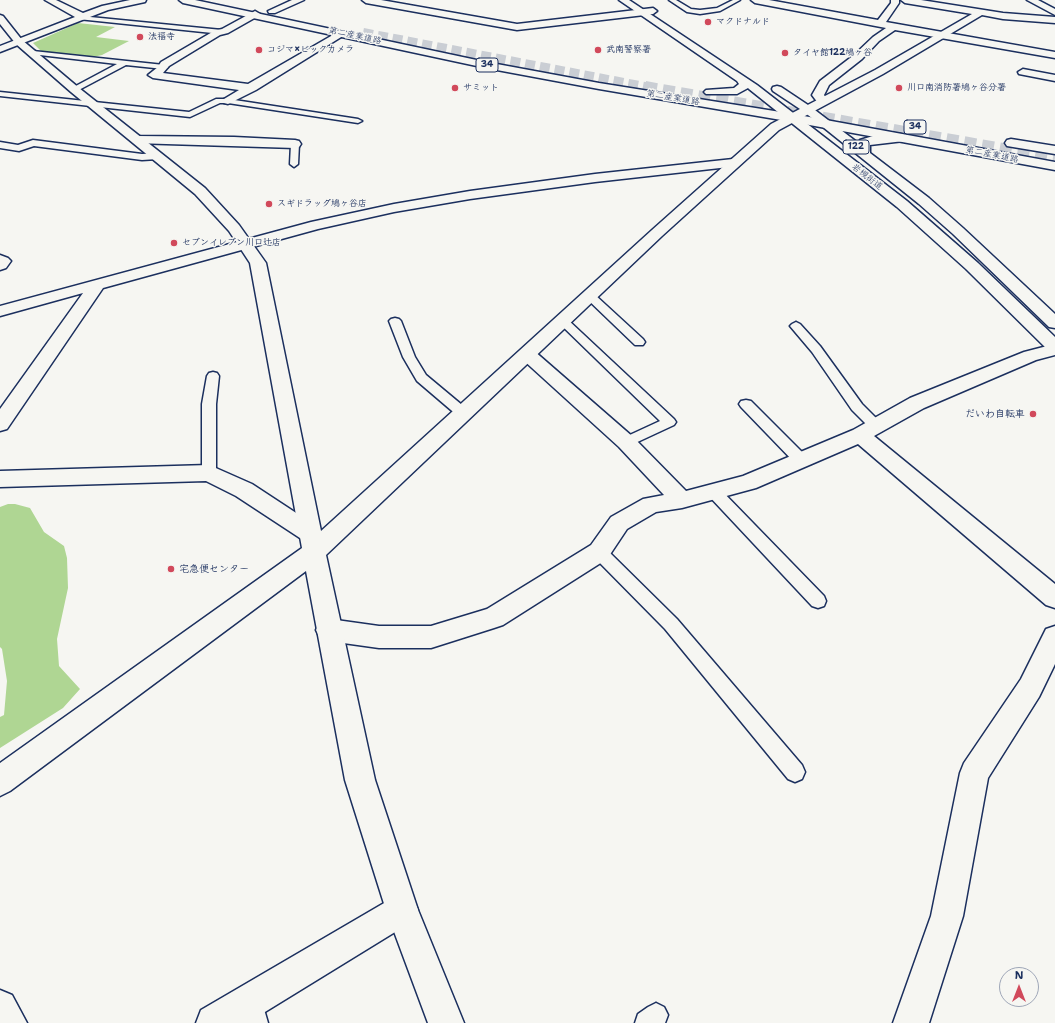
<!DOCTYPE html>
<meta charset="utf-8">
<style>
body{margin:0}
#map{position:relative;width:1055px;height:1023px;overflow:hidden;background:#f6f6f2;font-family:"Shantell Sans",sans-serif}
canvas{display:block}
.north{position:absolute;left:999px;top:967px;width:40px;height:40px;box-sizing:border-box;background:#f6f6f2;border:1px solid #9ea6b7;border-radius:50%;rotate:0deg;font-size:11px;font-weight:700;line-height:16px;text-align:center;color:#1b2f5e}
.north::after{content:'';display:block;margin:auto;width:14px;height:18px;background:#d1495b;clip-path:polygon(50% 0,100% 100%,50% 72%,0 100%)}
</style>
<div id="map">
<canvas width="1055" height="1023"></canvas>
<div class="north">N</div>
</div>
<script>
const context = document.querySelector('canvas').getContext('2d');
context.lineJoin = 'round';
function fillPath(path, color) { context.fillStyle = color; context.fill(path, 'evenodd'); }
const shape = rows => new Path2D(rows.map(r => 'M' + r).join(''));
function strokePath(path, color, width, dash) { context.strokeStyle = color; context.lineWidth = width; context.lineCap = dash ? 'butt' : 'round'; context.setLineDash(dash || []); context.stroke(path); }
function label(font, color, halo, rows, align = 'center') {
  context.font = font + ' "Shantell Sans","Klee One",sans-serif'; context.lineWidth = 3; context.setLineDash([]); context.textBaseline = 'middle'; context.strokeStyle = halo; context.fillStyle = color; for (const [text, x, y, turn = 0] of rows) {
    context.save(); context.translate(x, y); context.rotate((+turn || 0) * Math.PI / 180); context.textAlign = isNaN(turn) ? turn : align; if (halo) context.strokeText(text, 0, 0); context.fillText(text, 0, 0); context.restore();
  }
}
fillPath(shape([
 [78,23,115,27,96,37,129,41,102,55,93,57,41,51,33,43],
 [8,504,15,504,30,508,44,532,64,546,67,558,68,588,57,639,59,666,80,689,63,708,0,748,0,717,4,715,7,681,2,649,0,647,0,507]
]), '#afd693');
strokePath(shape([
 [363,33,650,88]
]), '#caced4', 10, [10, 5]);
strokePath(shape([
 [645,87,1055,158]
]), '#caced4', 12, [12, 6]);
const service = shape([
 [669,0,676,0,691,9,700,10,717,8,733,0,740,0,720,11,700,14,687,12,669,0],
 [80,16,222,30,225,32,222,34,78,19,77,18,80,16],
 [33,51,164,65,168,67,164,69,126,65,75,92,72,92,72,88,117,64,31,54,30,53,33,51],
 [0,92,189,112,216,99,228,99,358,119,362,121,358,123,228,103,220,103,190,117,0,96,0,92],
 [33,140,142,154,158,153,162,156,158,159,142,160,34,146,19,151,0,148,0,142,18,145,33,140],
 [295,141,299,144,298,164,294,167,290,164,291,144,295,141],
 [590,293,594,294,643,339,645,342,643,345,635,345,586,298,584,296,586,294,590,293],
 [395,318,399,319,401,321,415,357,426,375,468,410,470,413,468,416,463,417,458,416,417,381,403,357,389,321,391,319,395,318],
 [563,318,567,319,674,419,676,422,674,425,631,445,626,447,621,445,619,442,621,439,660,421,559,323,557,321,559,319,563,318],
 [796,322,800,324,820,346,862,404,881,423,883,426,881,429,876,431,871,429,852,410,812,352,790,326,792,324,796,322],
 [213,372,217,373,219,376,216,404,216,473,214,477,209,478,204,477,202,473,202,404,207,376,209,373,213,372],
 [746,400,751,401,806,456,808,460,806,464,801,465,796,464,741,407,739,404,741,401,746,400],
 [713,486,718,487,824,596,826,601,824,606,818,608,812,606,708,495,706,491,708,487,713,486],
 [599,546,605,548,677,619,802,765,805,772,802,779,795,782,788,779,665,629,593,556,591,552,593,548,599,546],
 [251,988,259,992,268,1023,244,1023,239,1000,243,992,251,988],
 [656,1003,664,1007,668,1015,665,1023,635,1023,638,1014,648,1007,656,1003]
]);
const minor = shape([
 [45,0,56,0,83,13,102,6,130,0,146,0,145,2,108,10,0,52,0,46,75,17,45,0],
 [362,0,381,0,517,24,653,8,657,11,653,14,517,30,366,3,362,0],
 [751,0,769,0,878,20,891,3,891,0,899,0,899,3,886,22,1055,52,1055,58,895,30,879,41,862,59,829,85,824,95,828,101,826,103,822,104,818,103,812,95,820,81,854,55,873,37,886,28,755,3,751,0],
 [255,11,260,14,258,16,228,33,220,35,169,66,163,73,248,84,338,32,341,31,346,34,256,90,228,104,224,103,222,101,224,99,239,90,153,78,148,75,158,67,161,62,214,31,222,29,255,11],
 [1023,69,1055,75,1055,81,1019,74,1018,72,1023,69],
 [138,136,234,137,295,140,299,141,301,144,299,147,295,148,134,143,132,140,134,137,138,136],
 [733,159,738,160,739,163,738,166,595,182,470,199,394,212,318,229,103,288,7,429,0,431,0,409,83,293,0,316,0,306,311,222,394,204,470,191,595,174,733,159],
 [0,255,8,258,11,261,6,268,0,270,0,255],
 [1055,344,1055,355,1036,360,924,408,874,436,1055,584,1055,608,1046,605,858,444,756,488,682,508,656,512,627,529,607,559,503,625,494,628,431,648,379,648,329,641,320,638,316,630,320,622,329,619,379,626,431,626,487,609,591,545,611,517,643,499,664,495,619,447,521,358,518,354,521,350,527,348,533,350,633,437,686,491,743,476,853,430,910,398,1024,352,1055,344],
 [209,465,252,484,319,528,322,534,319,540,311,543,303,540,236,496,206,481,0,487,0,471,209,465],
 [1055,626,1055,664,1039,697,988,778,963,916,929,1023,893,1023,931,916,960,773,964,763,1021,679,1046,629,1055,626],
 [402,894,413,899,418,910,413,921,247,1023,196,1023,201,1010,391,899,402,894],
 [0,990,12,995,27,1023,0,1023,0,990]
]);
const tertiary = shape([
 [292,0,304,0,275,13,269,13,268,11,292,0],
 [901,0,921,0,1003,13,1055,17,1055,23,1003,19,982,15,883,74,779,130,662,236,326,555,375,780,418,910,464,1023,428,1023,386,910,345,780,306,571,10,791,0,796,0,763,302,548,250,263,229,231,195,194,71,92,16,44,0,24,0,15,3,16,22,40,79,88,205,188,239,225,266,263,321,531,652,230,771,124,875,70,972,14,905,3,901,0]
]);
const secondary = shape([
 [1027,0,1038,0,1055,9,1055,15,1027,0]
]);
const primary = shape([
 [179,0,195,0,486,62,599,83,793,114,1055,162,1055,170,793,122,599,89,486,68,183,3,179,0],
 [1011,139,1055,146,1055,154,1007,146,1005,143,1007,140,1011,139]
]);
const trunk = shape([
 [619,0,629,0,757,85,907,201,978,263,1055,337,1055,352,1049,351,966,269,897,207,749,89,748,88,737,94,706,94,704,92,706,90,734,88,739,84,737,81,619,0],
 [777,86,781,87,811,107,858,143,860,140,873,136,900,134,904,135,906,138,904,141,870,145,870,153,929,198,963,228,1055,314,1055,328,1049,327,953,234,919,204,803,111,773,91,772,89,773,87,777,86]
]);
strokePath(service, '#1b2f5e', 3);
strokePath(minor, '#1b2f5e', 3);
strokePath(tertiary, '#1b2f5e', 3);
strokePath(secondary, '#1b2f5e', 3);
strokePath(primary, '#1b2f5e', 3);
strokePath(trunk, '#1b2f5e', 3);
fillPath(service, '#f6f6f2');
fillPath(minor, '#f6f6f2');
fillPath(tertiary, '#f6f6f2');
fillPath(secondary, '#f6f6f2');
fillPath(primary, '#f6f6f2');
fillPath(trunk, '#f6f6f2');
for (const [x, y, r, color] of [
 [708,22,4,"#d1495b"],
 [140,37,4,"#d1495b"],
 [259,50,4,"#d1495b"],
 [598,50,4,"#d1495b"],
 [785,53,4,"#d1495b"],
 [455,88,4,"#d1495b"],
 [899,88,4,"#d1495b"],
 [269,204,4,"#d1495b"],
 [174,243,4,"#d1495b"],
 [1033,414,4,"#d1495b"],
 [171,569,4,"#d1495b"]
]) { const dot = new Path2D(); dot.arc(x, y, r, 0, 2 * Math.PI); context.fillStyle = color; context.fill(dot); strokePath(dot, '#f6f6f2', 1.5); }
label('bold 9px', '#1b2f5e', '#f6f6f2', [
 ["マクドナルド",716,22],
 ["法福寺",148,37],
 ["コジマ×ビックカメラ",267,50],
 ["武南警察署",606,50],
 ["タイヤ館122鳩ヶ谷",793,53],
 ["サミット",463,88],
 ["川口南消防署鳩ヶ谷分署",907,88],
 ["スギドラッグ鳩ヶ谷店",277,204],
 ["セブンイレブン川口辻店",182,243]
], 'left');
label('9px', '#1b2f5e', '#f6f6f2', [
 ["第二産業道路",355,36,12],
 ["第二産業道路",673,98,9],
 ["第二産業道路",992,155,11],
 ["岩槻街道",867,177,38]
]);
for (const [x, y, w] of [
 [487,65,22],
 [915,127,22],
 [856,147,26]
]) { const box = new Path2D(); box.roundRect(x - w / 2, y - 7, w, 14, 3); context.fillStyle = '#f6f6f2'; context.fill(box); strokePath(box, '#1b2f5e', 1); }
label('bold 9px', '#1b2f5e', null, [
 ["34",487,65],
 ["34",915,127],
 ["122",856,147]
]);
label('bold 10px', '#1b2f5e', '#f6f6f2', [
 ["だいわ自転車",1025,414],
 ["宅急便センター",179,569,"left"]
], 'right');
</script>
